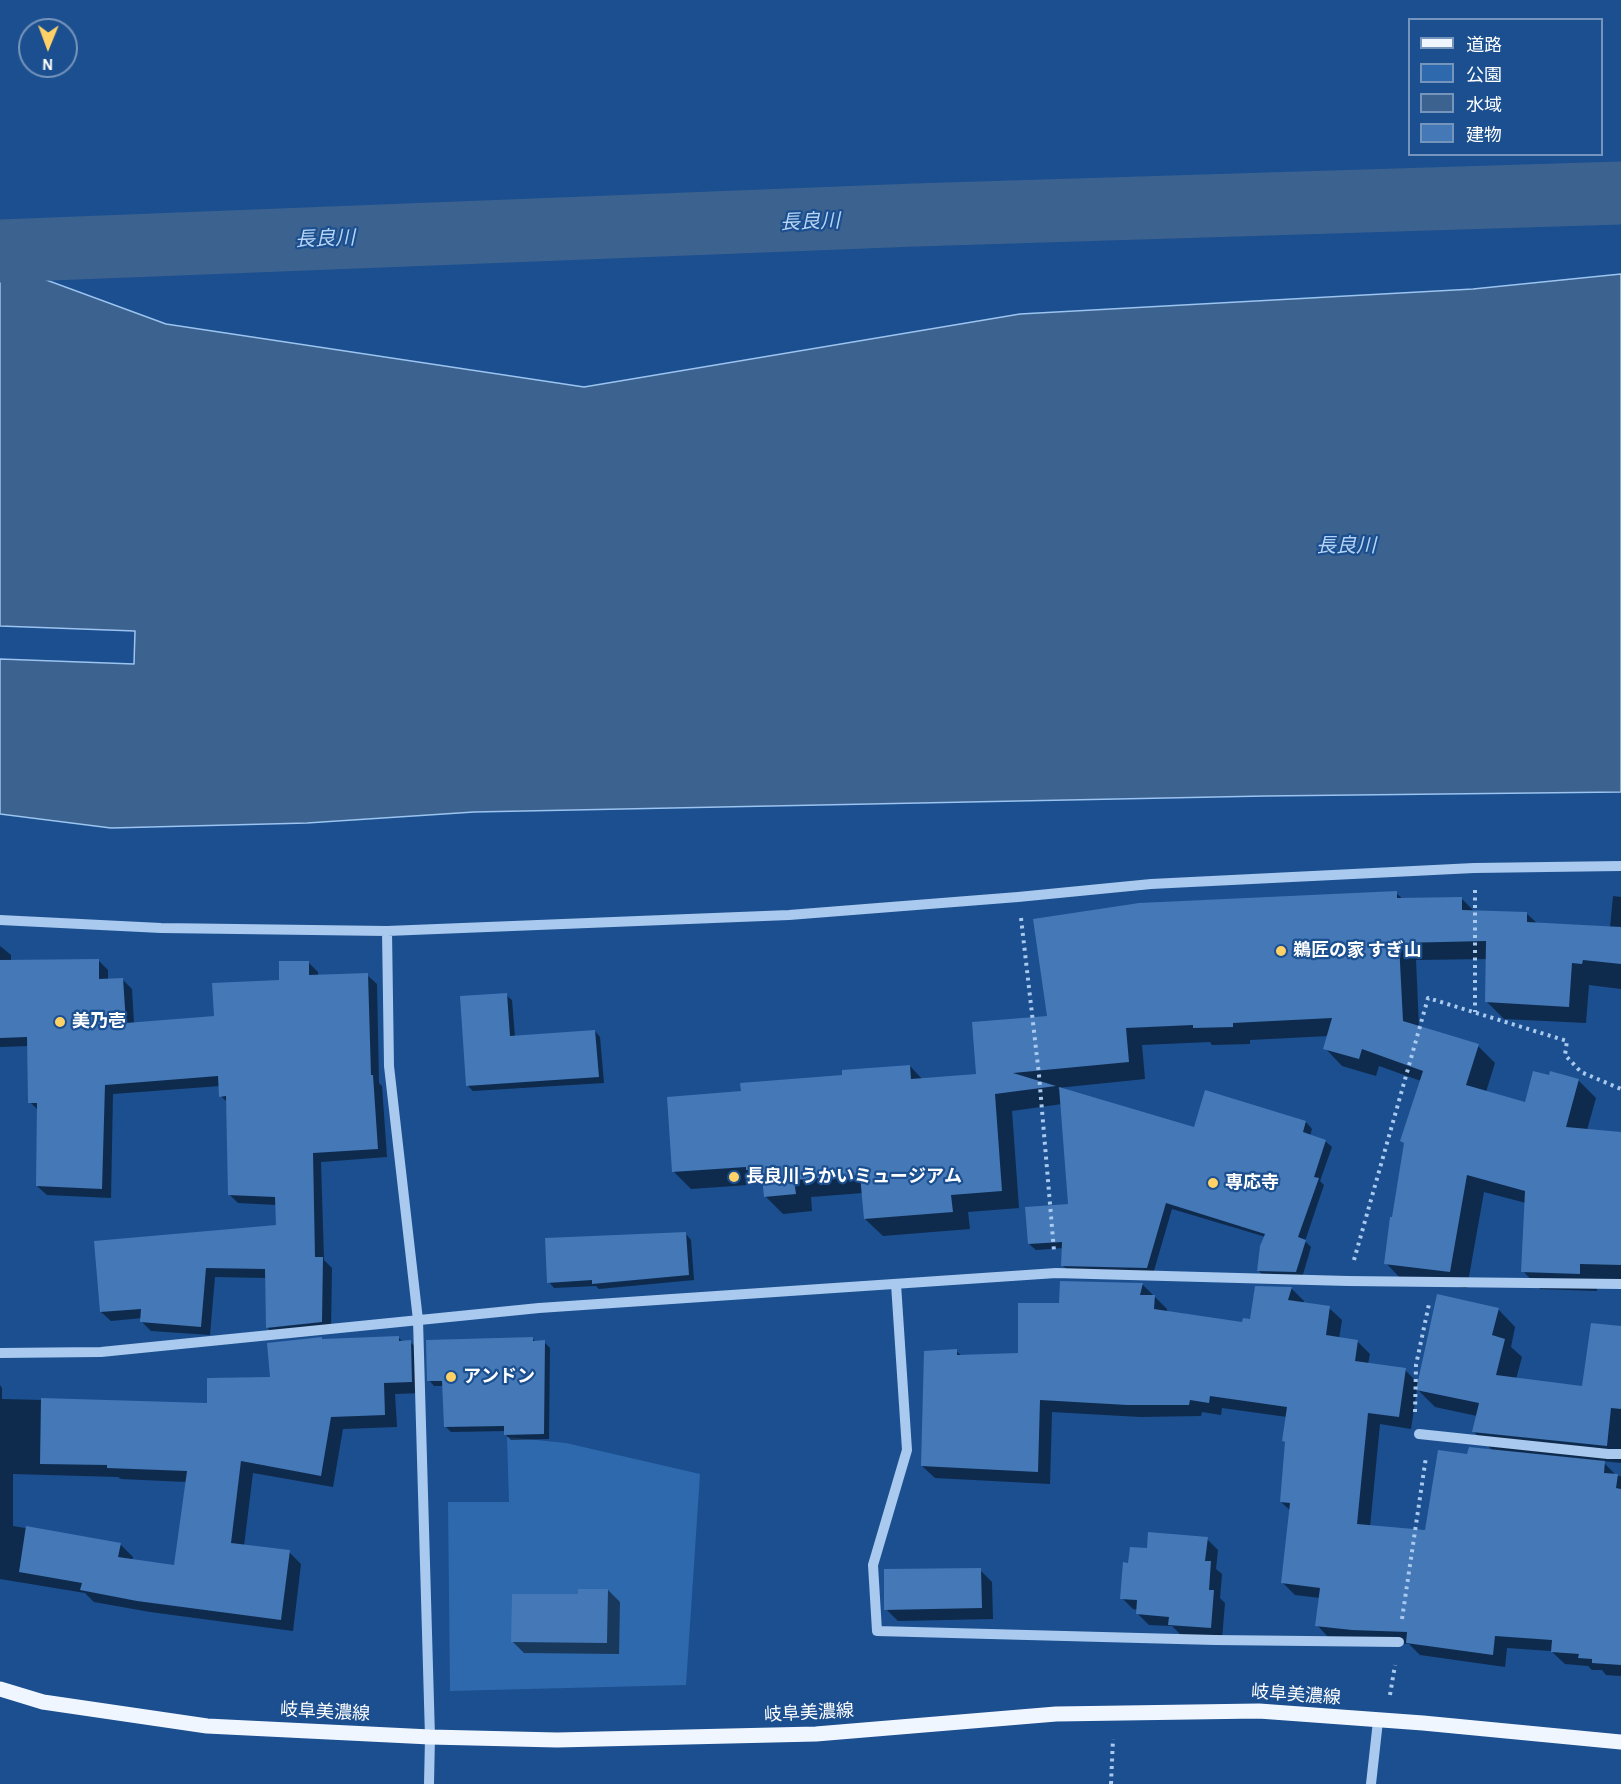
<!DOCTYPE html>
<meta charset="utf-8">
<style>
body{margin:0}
#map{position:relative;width:1621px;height:1784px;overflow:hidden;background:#1b4f8f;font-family:"Alegreya Sans","Noto Sans JP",sans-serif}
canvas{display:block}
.legend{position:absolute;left:1408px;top:18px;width:195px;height:138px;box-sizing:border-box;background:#1b4f8f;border:2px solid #7695bc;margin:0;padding:8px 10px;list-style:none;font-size:18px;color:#fff}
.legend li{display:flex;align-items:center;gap:12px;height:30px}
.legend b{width:30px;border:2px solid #7695bc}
.north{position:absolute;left:18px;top:18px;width:60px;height:60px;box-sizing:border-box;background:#1b4f8f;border:2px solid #7695bc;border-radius:50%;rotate:181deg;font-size:16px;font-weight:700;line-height:24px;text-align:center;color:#fff}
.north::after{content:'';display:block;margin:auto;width:21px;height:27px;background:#ffd166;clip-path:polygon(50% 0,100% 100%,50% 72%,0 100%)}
</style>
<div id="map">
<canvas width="1621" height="1784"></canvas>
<ul class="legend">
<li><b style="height:8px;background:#f0f6ff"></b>道路</li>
<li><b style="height:16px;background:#2e69ad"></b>公園</li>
<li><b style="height:16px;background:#3c6290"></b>水域</li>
<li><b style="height:16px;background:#4478b7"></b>建物</li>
</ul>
<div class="north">N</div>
</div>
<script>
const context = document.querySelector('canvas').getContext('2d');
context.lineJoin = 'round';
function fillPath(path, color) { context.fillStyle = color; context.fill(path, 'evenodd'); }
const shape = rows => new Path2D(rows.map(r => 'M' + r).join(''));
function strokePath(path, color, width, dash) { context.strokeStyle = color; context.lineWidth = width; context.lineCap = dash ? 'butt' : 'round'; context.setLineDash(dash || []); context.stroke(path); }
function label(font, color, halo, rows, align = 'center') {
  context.font = font + ' "Alegreya Sans","Noto Sans JP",sans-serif'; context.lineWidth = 4.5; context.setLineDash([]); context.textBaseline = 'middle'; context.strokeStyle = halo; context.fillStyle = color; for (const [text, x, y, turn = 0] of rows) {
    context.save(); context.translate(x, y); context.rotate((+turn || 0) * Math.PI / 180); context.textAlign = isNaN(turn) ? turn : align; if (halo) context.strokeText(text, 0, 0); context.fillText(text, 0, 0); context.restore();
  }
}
fillPath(shape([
 [507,1437,566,1443,700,1474,686,1685,450,1691,448,1502,509,1502]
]), '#2e69ad');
const water = shape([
 [0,263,166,324,584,387,1020,314,1473,289,1621,274,1621,792,1265,796,474,812,307,823,111,828,0,814,0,659,134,664,135,631,0,626,0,263]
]);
fillPath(water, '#3c6290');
strokePath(water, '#9cc4f0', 1.5);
fillPath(shape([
 [1396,893,1403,899,1461,898,1475,912,1526,913,1538,924,1610,928,1613,896,1621,897,1621,989,1589,985,1586,1023,1504,1019,1486,1001,1487,959,1416,960,1419,1027,1478,1046,1495,1063,1486,1092,1526,1104,1578,1080,1596,1098,1587,1130,1621,1133,1621,1282,1597,1281,1597,1291,1540,1289,1523,1271,1526,1203,1484,1192,1467,1288,1403,1281,1386,1263,1406,1145,1402,1141,1421,1081,1379,1066,1376,1076,1342,1066,1325,1048,1328,1036,1250,1040,1250,1044,1212,1045,1210,1042,1142,1045,1145,1079,1057,1088,1195,1129,1306,1122,1312,1129,1310,1136,1325,1141,1332,1147,1320,1181,1324,1185,1305,1241,1311,1247,1302,1278,1265,1277,1258,1270,1266,1237,1172,1209,1153,1274,1069,1271,1062,1265,1063,1248,1036,1250,1029,1244,1070,1205,1062,1104,1012,1111,1019,1208,968,1212,970,1229,883,1236,865,1219,863,1193,811,1197,812,1211,783,1214,765,1196,762,1184,691,1189,674,1172,742,1092,910,1066,923,1080,978,1076,1049,1018],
 [0,946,11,955,11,961,99,961,108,970,108,980,122,979,132,989,134,1024,215,1018,281,982,309,963,318,972,318,976,367,975,377,984,379,1083,382,1086,387,1157,321,1162,324,1260,332,1268,331,1331,276,1337,267,1327,266,1278,215,1277,210,1335,151,1331,142,1322,142,1318,111,1321,101,1312,278,1226,277,1205,238,1203,229,1194,228,1103,221,1096,220,1086,113,1094,111,1198,47,1195,37,1186,39,1111,30,1102,29,1046,0,1047],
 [506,995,512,1000,515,1037,595,1031,600,1037,604,1083,473,1091,467,1085],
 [686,1234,691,1240,694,1280,599,1289,596,1286,554,1288,549,1282],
 [1142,1284,1167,1309,1167,1313,1243,1323,1251,1321,1291,1288,1304,1301,1303,1304,1329,1308,1342,1320,1339,1339,1357,1341,1370,1354,1368,1364,1405,1370,1419,1384,1498,1309,1515,1327,1511,1347,1522,1357,1516,1379,1584,1388,1621,1328,1621,1463,1602,1461,1617,1476,1621,1476,1621,1676,1606,1675,1602,1670,1592,1670,1588,1666,1565,1664,1551,1651,1507,1648,1505,1667,1420,1655,1409,1644,1329,1638,1317,1625,1320,1598,1295,1595,1282,1582,1291,1511,1281,1502,1286,1443,1283,1441,1287,1417,1222,1408,1221,1415,1202,1412,1201,1416,1140,1417,1052,1412,1050,1484,935,1478,922,1466,956,1351,962,1356,1019,1354,1061,1305],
 [1417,1389,1435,1407,1477,1416,1474,1432,1493,1451,1468,1456,1426,1532,1370,1527,1380,1424,1411,1429],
 [399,1338,403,1342,410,1342,423,1354,424,1393,395,1394,397,1427,343,1429,333,1487,253,1473,244,1546,289,1552,301,1564,293,1631,150,1612,94,1602,85,1593,0,1579,0,1385,2,1388,2,1399,208,1404,272,1379,322,1340],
 [13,1474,118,1477,121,1479,187,1482,176,1567,132,1561,133,1557,120,1544,13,1526],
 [532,1338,536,1342,544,1342,550,1348,549,1439,511,1440,505,1434,505,1431,451,1432,445,1426,444,1386,434,1386,429,1380],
 [1207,1539,1218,1550,1216,1569,1222,1574,1220,1598,1225,1603,1222,1639,1181,1635,1172,1626,1149,1625,1138,1614,1138,1610,1133,1609,1122,1598,1130,1564,1148,1549],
 [980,1570,992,1582,993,1619,898,1621,886,1609],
 [608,1590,620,1602,619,1654,524,1653,512,1641,579,1596]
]), '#0007');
strokePath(shape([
 [0,251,915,215,1621,193]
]), '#3c6290', 63);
fillPath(shape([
 [1397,891,1397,898,1462,897,1462,910,1527,912,1527,922,1621,927,1621,964,1583,960,1582,964,1572,963,1569,1007,1485,1002,1486,941,1399,943,1403,1021,1479,1044,1466,1085,1525,1102,1533,1071,1549,1075,1550,1071,1579,1079,1566,1127,1621,1132,1621,1265,1580,1264,1580,1274,1521,1272,1525,1191,1467,1175,1450,1272,1384,1264,1390,1217,1392,1217,1404,1143,1400,1141,1423,1071,1362,1049,1359,1059,1323,1049,1332,1018,1233,1023,1233,1027,1193,1028,1193,1025,1126,1028,1129,1062,1013,1073,1056,1086,995,1094,1002,1191,951,1195,953,1212,864,1219,860,1175,794,1180,796,1194,764,1197,761,1169,746,1170,746,1167,672,1172,667,1097,741,1091,740,1083,842,1075,842,1070,910,1065,911,1079,976,1074,972,1022,1047,1016,1033,919,1139,903],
 [99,959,99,979,123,978,126,1023,214,1016,212,983,279,980,279,961,309,961,309,975,368,973,371,1075,373,1075,378,1149,313,1153,315,1257,323,1257,322,1322,266,1328,265,1269,206,1268,201,1327,140,1322,141,1309,100,1312,94,1241,276,1225,275,1197,228,1195,226,1096,219,1097,218,1076,105,1085,102,1189,36,1186,37,1103,28,1103,27,1037,0,1038,0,960],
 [507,993,510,1036,595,1030,599,1077,466,1086,460,996],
 [1059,1087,1194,1127,1205,1090,1306,1121,1303,1132,1326,1140,1314,1177,1319,1178,1298,1237,1306,1240,1296,1272,1257,1271,1260,1246,1265,1234,1166,1203,1147,1268,1061,1266,1062,1242,1028,1244,1025,1207,1068,1204],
 [686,1232,689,1275,592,1284,592,1280,547,1283,545,1238],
 [1060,1281,1143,1283,1140,1295,1155,1295,1154,1309,1242,1322,1243,1318,1250,1319,1255,1286,1292,1287,1288,1300,1330,1306,1326,1335,1358,1340,1355,1361,1406,1368,1399,1417,1368,1413,1357,1524,1425,1530,1438,1450,1467,1454,1469,1447,1605,1461,1604,1473,1618,1474,1616,1488,1621,1489,1621,1665,1592,1663,1592,1659,1578,1658,1579,1654,1551,1652,1552,1640,1495,1636,1493,1655,1406,1643,1407,1632,1352,1630,1315,1626,1320,1588,1281,1583,1290,1503,1280,1502,1285,1442,1282,1441,1287,1407,1210,1396,1209,1403,1190,1400,1189,1405,1127,1405,1040,1400,1038,1472,921,1466,924,1351,957,1349,957,1355,1018,1353,1018,1303,1059,1303],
 [1437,1294,1499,1308,1492,1335,1505,1339,1496,1375,1582,1386,1591,1323,1621,1326,1621,1409,1611,1408,1607,1446,1472,1432,1479,1403,1416,1390],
 [399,1336,399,1341,411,1340,412,1382,384,1383,385,1415,331,1417,321,1476,241,1461,231,1543,290,1550,281,1620,137,1601,80,1590,82,1583,19,1572,26,1526,121,1543,118,1557,174,1565,187,1471,107,1468,107,1465,40,1464,41,1398,207,1403,207,1378,270,1377,267,1343,322,1337,322,1339],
 [533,1337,533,1341,545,1340,544,1434,504,1435,504,1426,444,1427,442,1381,427,1381,426,1340],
 [1148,1532,1208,1537,1205,1561,1211,1561,1209,1590,1214,1590,1211,1628,1168,1625,1169,1617,1136,1614,1137,1600,1120,1599,1123,1562,1128,1563,1130,1547,1147,1548],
 [981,1568,982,1608,884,1610,884,1569],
 [578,1589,608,1589,607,1643,511,1642,512,1594,578,1594]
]), '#4478b7');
strokePath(shape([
 [1475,890,1475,1012],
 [1021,918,1039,1075,1054,1251],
 [1354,1260,1428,998,1567,1041,1565,1055,1581,1072,1621,1089],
 [1415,1412,1416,1365,1429,1304],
 [1402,1619,1426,1457],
 [1390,1695,1395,1665],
 [1111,1784,1113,1739]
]), '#a9c9ee', 4, [3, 4.5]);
strokePath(shape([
 [0,920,161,928,387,931,789,915,1018,897,1151,884,1474,868,1621,866],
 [387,931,389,1066,418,1320,430,1737,429,1784],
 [896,1284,907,1450,873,1565,877,1631,1215,1640,1399,1642],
 [0,1353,101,1352,539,1308,1056,1273,1348,1281,1621,1284],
 [1419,1434,1608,1454,1621,1454],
 [1371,1784,1378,1721]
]), '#a9c9ee', 10);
strokePath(shape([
 [0,1689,43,1702,207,1726,430,1737,557,1740,816,1734,1056,1714,1259,1711,1423,1723,1621,1742]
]), '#f0f6ff', 15);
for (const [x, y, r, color] of [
 [1281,951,6,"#ffd166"],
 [60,1022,6,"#ffd166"],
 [734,1177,6,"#ffd166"],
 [1213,1183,6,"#ffd166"],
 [451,1377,6,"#ffd166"]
]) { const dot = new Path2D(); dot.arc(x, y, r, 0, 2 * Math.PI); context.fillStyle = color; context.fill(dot); strokePath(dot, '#1b4f8f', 2); }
label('bold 18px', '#fff', '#1b4f8f', [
 ["鵜匠の家 すぎ山",1293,951],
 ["美乃壱",72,1022],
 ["長良川うかいミュージアム",746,1177],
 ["専応寺",1225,1183],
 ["アンドン",463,1377]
], 'left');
label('18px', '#fff', '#1b4f8f', [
 ["岐阜美濃線",1296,1695,4],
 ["岐阜美濃線",325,1712,3],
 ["岐阜美濃線",809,1713,-3]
]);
label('italic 20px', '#b5d3f5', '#1b4f8f', [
 ["長良川",810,222,-2],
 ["長良川",325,239,-2],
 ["長良川",1346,546]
]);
</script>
